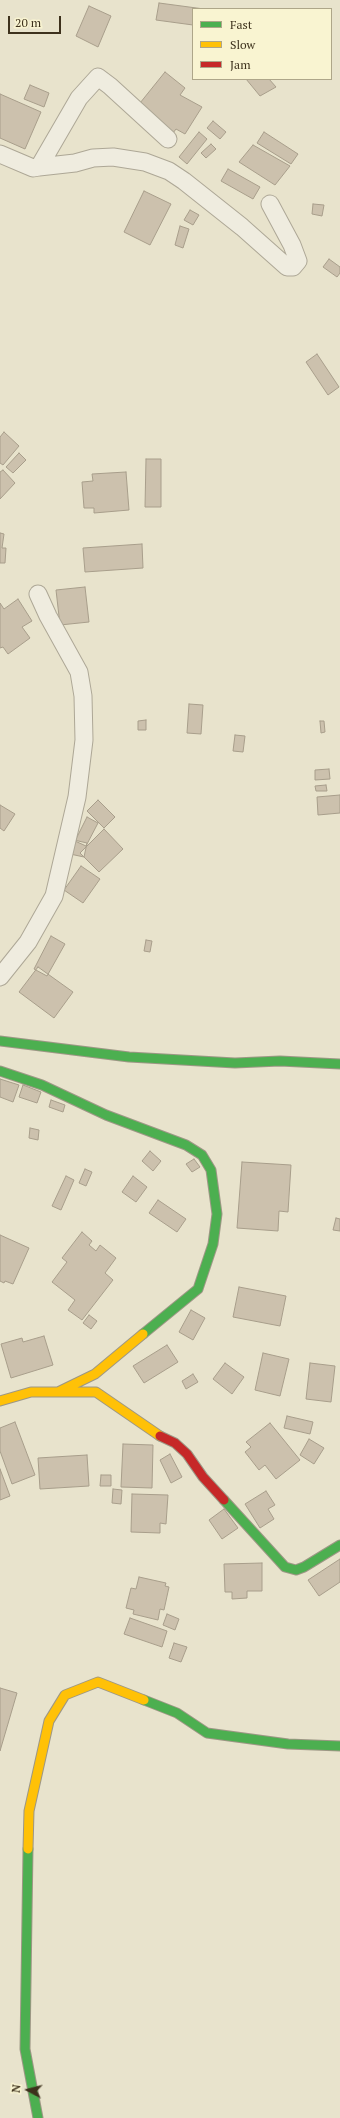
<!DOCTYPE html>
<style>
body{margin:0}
#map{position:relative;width:340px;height:2118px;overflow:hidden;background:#e8e3cc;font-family:"PT Serif",serif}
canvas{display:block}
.legend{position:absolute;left:192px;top:8px;width:140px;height:72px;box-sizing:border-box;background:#f9f4d1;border:1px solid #aea689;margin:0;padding:5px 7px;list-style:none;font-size:12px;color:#3d311c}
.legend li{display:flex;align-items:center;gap:8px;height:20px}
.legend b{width:20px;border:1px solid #aea689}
.north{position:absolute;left:8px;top:2070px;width:40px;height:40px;-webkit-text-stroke:3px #f9f4d1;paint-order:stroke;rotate:277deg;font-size:11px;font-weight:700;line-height:16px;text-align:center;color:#3d311c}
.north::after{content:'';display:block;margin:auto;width:14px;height:18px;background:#3d311c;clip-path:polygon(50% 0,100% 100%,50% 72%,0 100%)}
.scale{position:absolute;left:8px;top:16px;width:53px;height:18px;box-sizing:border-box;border:2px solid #3d311c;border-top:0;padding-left:5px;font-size:12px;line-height:14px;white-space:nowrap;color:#3d311c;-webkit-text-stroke:3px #f9f4d1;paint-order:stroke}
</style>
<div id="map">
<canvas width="340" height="2118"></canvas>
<ul class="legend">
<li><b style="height:5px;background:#4caf50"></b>Fast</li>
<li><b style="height:5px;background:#ffc107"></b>Slow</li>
<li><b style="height:5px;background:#c62828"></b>Jam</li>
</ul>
<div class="north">N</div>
<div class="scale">20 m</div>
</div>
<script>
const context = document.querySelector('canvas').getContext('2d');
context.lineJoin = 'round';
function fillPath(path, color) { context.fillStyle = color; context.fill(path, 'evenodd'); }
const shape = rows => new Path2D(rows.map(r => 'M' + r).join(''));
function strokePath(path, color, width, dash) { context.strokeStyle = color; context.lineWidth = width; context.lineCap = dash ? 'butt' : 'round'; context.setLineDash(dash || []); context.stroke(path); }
const building = shape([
 [159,3,204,9,193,9,193,25,156,20,159,3],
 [89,6,111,16,98,47,76,36,89,6],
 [165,72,185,88,180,95,202,107,185,134,176,129,173,133,152,118,154,115,140,103,165,72],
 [246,79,269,79,276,87,260,96,246,79],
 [30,85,49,93,44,107,24,99,30,85],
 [0,94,41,112,25,149,0,138,0,94],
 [213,121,226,132,220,139,207,128,213,121],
 [199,132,207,139,187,164,179,157,199,132],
 [264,132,298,154,291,164,257,143,264,132],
 [211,144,216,149,206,158,201,153,211,144],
 [253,145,290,166,275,185,239,162,253,145],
 [228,169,260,187,253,199,221,181,228,169],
 [144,191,171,204,150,245,124,232,144,191],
 [313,204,324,205,322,216,312,214,313,204],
 [190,210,199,215,193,225,184,220,190,210],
 [180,226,189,229,183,248,175,245,180,226],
 [329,259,340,267,340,273,337,277,323,267,329,259],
 [317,354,339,387,328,395,306,362,317,354],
 [4,432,19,446,3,465,0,463,0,437,4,432],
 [19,453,26,460,13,473,6,467,19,453],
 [146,459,161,459,161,507,145,507,146,459],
 [3,470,15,483,0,499,0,472,3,470],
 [126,472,129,510,94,513,94,508,84,508,82,482,93,481,92,474,126,472],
 [0,533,4,534,2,548,6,548,5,563,0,563,0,533],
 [142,544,143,568,85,572,83,548,142,544],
 [85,587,89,622,60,625,56,590,85,587],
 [18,599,32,621,22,627,30,638,8,654,3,647,0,648,0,603,4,609,18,599],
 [189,704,203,705,201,734,187,733,189,704],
 [146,720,146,730,138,730,138,721,146,720],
 [320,721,324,721,325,732,321,733,320,721],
 [235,735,245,736,243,752,233,751,235,735],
 [329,769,330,779,315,780,315,770,329,769],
 [326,785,327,791,316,791,315,786,326,785],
 [340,795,340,813,318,815,317,797,340,795],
 [98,800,115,817,104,828,87,811,98,800],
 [0,805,15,814,4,831,0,828,0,805],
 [87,817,98,823,86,846,75,841,87,817],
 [104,829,123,849,99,872,80,853,104,829],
 [74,840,87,843,84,857,70,854,74,840],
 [81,866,100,879,83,903,64,890,81,866],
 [51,936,65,944,47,976,34,969,51,936],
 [146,940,152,941,150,952,144,951,146,940],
 [38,967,73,992,54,1018,19,992,38,967],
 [0,1079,19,1085,13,1102,0,1097,0,1079],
 [23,1085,41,1092,37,1103,19,1097,23,1085],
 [51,1100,65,1105,63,1112,49,1107,51,1100],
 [30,1128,39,1130,38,1140,29,1138,30,1128],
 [150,1151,161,1161,153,1171,142,1161,150,1151],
 [194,1159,200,1167,192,1172,186,1164,194,1159],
 [242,1162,291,1165,288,1212,279,1211,278,1231,237,1228,242,1162],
 [85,1169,92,1172,86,1186,79,1183,85,1169],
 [66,1176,74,1180,61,1210,52,1206,66,1176],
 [133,1176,147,1187,136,1202,122,1192,133,1176],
 [158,1200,186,1219,177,1232,149,1213,158,1200],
 [336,1218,340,1219,340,1231,333,1230,336,1218],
 [82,1232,92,1241,89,1245,96,1251,100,1245,116,1258,105,1273,113,1280,82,1320,68,1310,75,1300,52,1282,67,1262,62,1258,82,1232],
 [0,1235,29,1248,13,1284,5,1281,4,1283,0,1281,0,1235],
 [239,1287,286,1296,280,1326,233,1317,239,1287],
 [191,1310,205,1318,193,1340,179,1332,191,1310],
 [89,1315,97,1321,91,1329,83,1323,89,1315],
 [44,1336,53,1365,11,1378,1,1344,22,1338,23,1342,44,1336],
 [167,1345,178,1362,144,1383,133,1366,167,1345],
 [263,1353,289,1359,280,1396,255,1390,263,1353],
 [225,1363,244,1377,232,1394,213,1379,225,1363],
 [310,1363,335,1366,331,1402,306,1399,310,1363],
 [193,1374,198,1382,186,1389,182,1381,193,1374],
 [287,1416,313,1422,310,1434,284,1428,287,1416],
 [15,1422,35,1475,12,1484,0,1451,0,1428,15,1422],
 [270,1423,300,1460,276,1479,265,1465,259,1470,245,1452,251,1447,246,1442,270,1423],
 [309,1439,324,1448,314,1464,300,1455,309,1439],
 [123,1444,153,1445,152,1488,121,1487,123,1444],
 [170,1454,182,1477,171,1483,160,1460,170,1454],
 [87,1455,89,1486,40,1489,38,1458,87,1455],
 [0,1469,10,1496,0,1500,0,1469],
 [101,1475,111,1475,111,1486,100,1486,101,1475],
 [113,1489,122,1490,121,1504,112,1503,113,1489],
 [266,1491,275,1505,268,1509,274,1519,260,1528,245,1504,266,1491],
 [132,1494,168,1495,166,1524,160,1523,160,1533,131,1532,132,1494],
 [224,1509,238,1528,222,1539,209,1520,224,1509],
 [340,1559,340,1582,319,1596,308,1580,340,1559],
 [262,1563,262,1591,247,1591,247,1598,232,1599,232,1592,225,1592,224,1564,262,1563],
 [139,1577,166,1583,165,1586,169,1587,164,1610,160,1609,158,1620,133,1614,134,1610,126,1608,131,1588,136,1589,139,1577],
 [167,1614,179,1619,175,1630,163,1625,167,1614],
 [130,1618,167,1631,162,1647,124,1634,130,1618],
 [174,1643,187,1647,181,1662,169,1658,174,1643],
 [0,1688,17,1693,0,1751,0,1688]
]);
fillPath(building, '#ccc1ad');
strokePath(building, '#a89e8b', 1);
const street = shape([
 [0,154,33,168,39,167,79,98,98,77,110,86,168,139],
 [39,167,75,163,93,158,113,157,145,162,169,171,184,181,242,227,287,267,293,267,298,261,292,245,270,204],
 [0,977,28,942,54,896,77,797,84,740,83,696,79,672,48,616,38,594]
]);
const fast = shape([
 [0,1041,129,1057,235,1063,280,1061,340,1064],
 [0,1071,42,1085,106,1115,186,1145,202,1155,211,1170,217,1214,213,1244,198,1289,143,1334],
 [224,1500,285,1567,296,1570,304,1567,340,1545],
 [144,1700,177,1713,207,1733,288,1744,340,1746],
 [28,1849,25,2049,38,2118]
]);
const slow = shape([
 [58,1392,95,1374,143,1334],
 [0,1401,31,1392,96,1392,160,1436],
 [28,1849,29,1811,49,1721,65,1695,98,1682,144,1700]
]);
const jam = shape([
 [160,1436,175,1443,187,1454,203,1477,224,1500]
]);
strokePath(street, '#ada796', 19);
strokePath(fast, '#9d9785', 11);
strokePath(slow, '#9d9785', 11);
strokePath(jam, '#9d9785', 11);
strokePath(street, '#efecdf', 17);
strokePath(fast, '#4caf50', 9);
strokePath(slow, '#ffc107', 9);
strokePath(jam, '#c62828', 9);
</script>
